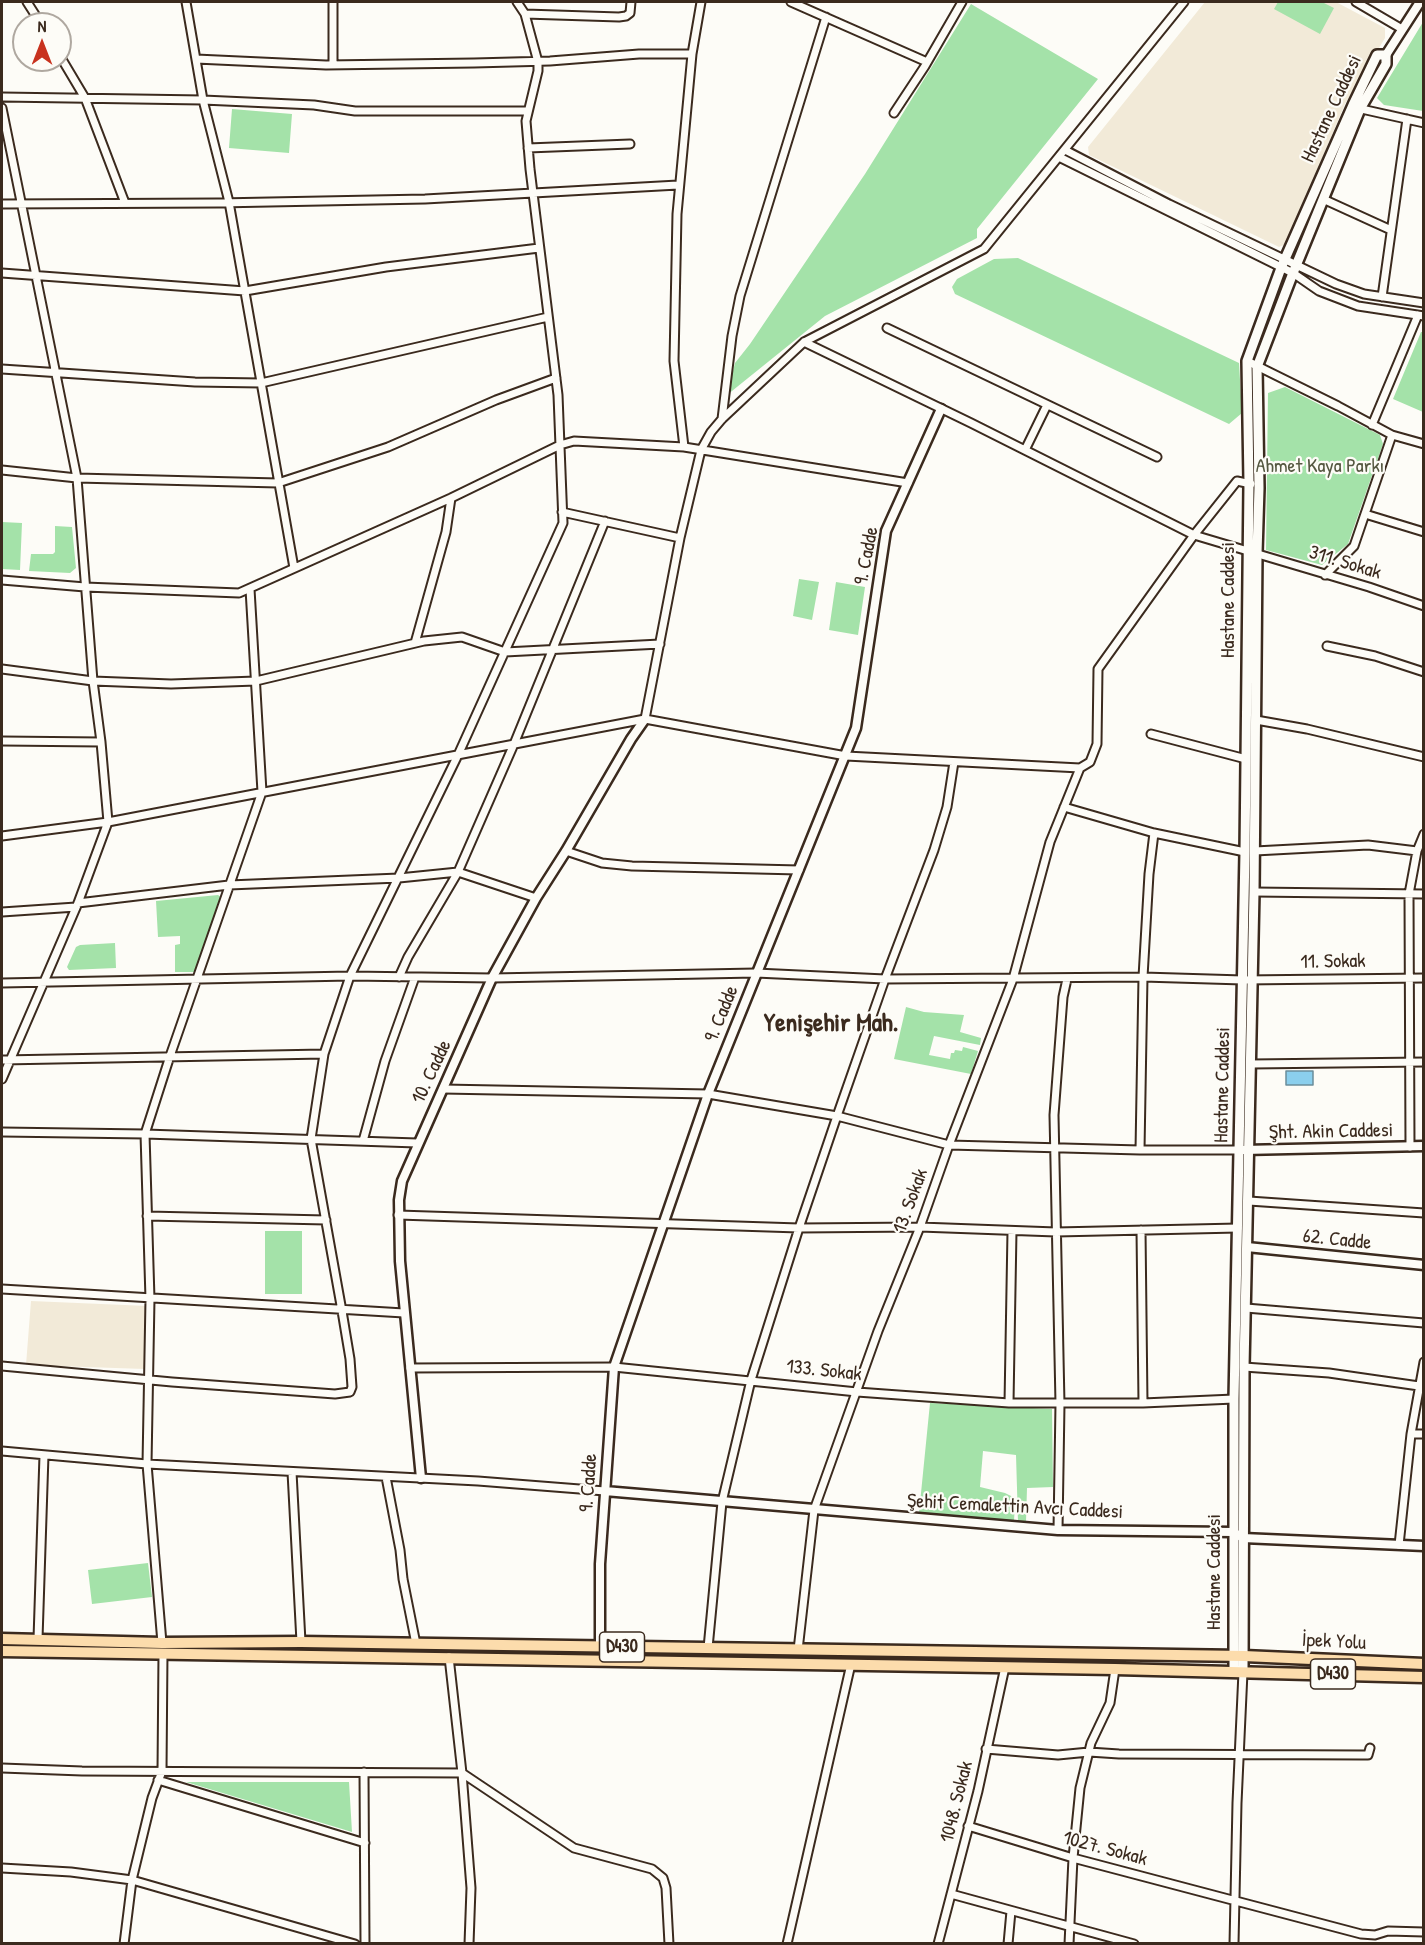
<!DOCTYPE html>
<meta charset="utf-8">
<style>
body{margin:0}
#map{position:relative;width:1425px;height:1945px;overflow:hidden;background:#fdfcf7;font-family:"Patrick Hand",sans-serif}
canvas{display:block}
.frame{position:absolute;inset:0;border:3px solid #3b2a1e;pointer-events:none}
.north{position:absolute;left:12px;top:12px;width:60px;height:60px;box-sizing:border-box;background:#fdfcf7;border:2px solid #afa8a0;border-radius:50%;rotate:0deg;font-size:16px;font-weight:700;line-height:24px;text-align:center;color:#3b2a1e}
.north::after{content:'';display:block;margin:auto;width:21px;height:27px;background:#c8321e;clip-path:polygon(50% 0,100% 100%,50% 72%,0 100%)}
</style>
<div id="map">
<canvas width="1425" height="1945"></canvas>
<div class="frame"></div>
<div class="north">N</div>
</div>
<script>
const context = document.querySelector('canvas').getContext('2d');
context.lineJoin = 'round';
function fillPath(path, color) { context.fillStyle = color; context.fill(path, 'evenodd'); }
const shape = rows => new Path2D(rows.map(r => 'M' + r).join(''));
function strokePath(path, color, width, dash) { context.strokeStyle = color; context.lineWidth = width; context.lineCap = dash ? 'butt' : 'round'; context.setLineDash(dash || []); context.stroke(path); }
function label(font, color, halo, rows, align = 'center') {
  context.font = font + ' "Patrick Hand",sans-serif'; context.lineWidth = 4.5; context.setLineDash([]); context.textBaseline = 'middle'; context.strokeStyle = halo; context.fillStyle = color; for (const [text, x, y, turn = 0] of rows) {
    context.save(); context.translate(x, y); context.rotate((+turn || 0) * Math.PI / 180); context.textAlign = isNaN(turn) ? turn : align; if (halo) context.strokeText(text, 0, 0); context.fillText(text, 0, 0); context.restore();
  }
}
fillPath(shape([
 [1205,2,1336,2,1385,28,1385,38,1345,104,1286,244,1279,247,1089,155,1088,147],
 [31,1301,148,1306,145,1369,26,1365]
]), '#f2ead8');
fillPath(shape([
 [1278,2,1322,2,1334,8,1320,34,1274,9],
 [971,4,1098,79,977,229,977,238,825,316,727,395,735,363,750,344,865,174],
 [1423,22,1423,111,1384,105,1377,98],
 [232,109,292,114,289,153,229,148],
 [1018,258,1239,363,1242,413,1229,424,955,294,952,287,957,279,994,259],
 [1421,332,1424,332,1423,412,1393,399],
 [1285,387,1380,435,1383,444,1348,544,1322,565,1266,550,1268,393],
 [2,522,22,523,20,570,2,569],
 [55,526,72,527,76,568,70,573,29,571,31,554,53,554,55,552],
 [799,579,819,582,812,620,793,616],
 [836,582,865,587,858,635,829,630],
 [218,895,221,897,195,972,175,972,175,945,180,944,180,936,158,937,156,901],
 [115,943,116,968,69,970,67,967,76,947,80,945],
 [906,1007,924,1012,964,1015,960,1032,981,1038,980,1045,934,1036,929,1055,950,1059,951,1053,954,1053,955,1050,962,1051,963,1047,978,1051,971,1074,894,1059],
 [265,1231,302,1231,302,1294,265,1294],
 [930,1403,1052,1409,1053,1487,1027,1488,1026,1522,1018,1522,1016,1455,983,1451,980,1487,1005,1493,1013,1497,1015,1503,1014,1521,919,1513],
 [148,1563,152,1597,92,1604,88,1570],
 [186,1782,349,1782,352,1832]
]), '#a4e2a9');
const water = shape([
 [1286,1071,1313,1071,1313,1085,1286,1085,1286,1071]
]);
fillPath(water, '#8bcfed');
strokePath(water, '#6b8d9a', 1.5);
const minor = shape([
 [27,2,41,24],
 [186,2,203,100,229,202,294,568],
 [791,2,927,62],
 [1356,2,1402,29],
 [525,14,619,17,626,16,630,13,631,2],
 [60,56,85,98,125,203],
 [196,59,326,65,474,63,550,61,639,54,692,54],
 [333,64,333,2],
 [2,97,203,100,314,105,355,111,528,111],
 [2,108,77,478,93,681,101,742,108,822,78,903,2,1079],
 [1357,108,1424,123],
 [894,113,925,66,962,2],
 [528,148,630,144],
 [1065,150,1169,204,1336,284,1364,294,1424,303],
 [1059,157,1293,273,1319,291,1358,306,1424,316],
 [1323,199,1391,230],
 [2,204,218,203,425,199,678,185],
 [2,273,245,291,386,267,539,248],
 [1382,297,1407,119],
 [887,328,1157,457],
 [804,342,971,423,1194,535,1369,587,1424,606],
 [1247,361,1338,406,1392,435,1424,444],
 [2,369,195,382,261,383,548,317],
 [722,419,732,336,740,296,826,17],
 [1372,425,1418,315],
 [684,447,674,361,677,214,692,54,701,2],
 [1025,450,1047,405],
 [2,470,77,478,278,483,388,447,496,400,556,378],
 [562,512,680,538],
 [1365,514,1424,532],
 [1325,575,1354,546,1392,435],
 [2,580,85,587,239,593,451,498,560,445,574,441,684,447,908,483],
 [415,643,446,532,451,498],
 [1327,646,1375,656,1424,672],
 [2,669,93,681,171,684,256,681,424,641,462,637,505,652,660,644],
 [645,719,680,538,701,450,711,432,722,419,804,342,984,249,1184,2],
 [1256,720,1307,729,1424,757],
 [1151,734,1246,759],
 [2,741,101,742],
 [1064,807,1154,833,1245,852],
 [2,836,108,822,645,719,846,756,1080,768,1090,762,1097,744,1098,669,1194,535,1237,481,1251,484],
 [566,851,602,863,632,866,799,870],
 [1255,851,1368,845,1417,851],
 [1254,892,1424,894],
 [78,903,229,885,399,878,458,872,536,898],
 [2,912,76,907],
 [399,977,408,957,458,872,514,744,605,521],
 [2,983,350,976,492,978,756,973,885,979,1143,977,1243,980,1424,978],
 [2,1060,324,1054],
 [1251,1064,1424,1062],
 [443,1089,708,1094,837,1116,949,1145,1140,1150,1240,1150],
 [2,1132,145,1134,417,1143],
 [363,1141,385,1061,415,977],
 [1410,1147,1409,894,1417,851,1424,834],
 [1140,1150,1143,977,1149,874,1154,833],
 [1249,1201,1424,1213],
 [398,1215,799,1228,920,1227,1056,1232,1238,1228],
 [147,1216,326,1220],
 [1141,1230,1143,1403],
 [2,1289,404,1313],
 [1246,1308,1424,1323],
 [2,1366,172,1382,335,1394,350,1392,352,1387,350,1359,342,1311,311,1139,324,1054,350,976,458,755,563,523,558,395,530,169,526,121,538,71,538,62,525,14,517,2],
 [1244,1367,1329,1373,1419,1386],
 [410,1368,614,1367,857,1392,1009,1403,1143,1403,1234,1399],
 [1009,1403,1012,1231],
 [1411,1434,1424,1434],
 [2,1451,147,1464,478,1481,605,1491],
 [292,1472,301,1642],
 [386,1477,400,1550,403,1579,416,1644],
 [1058,1530,1060,1404,1054,1115,1063,997,1067,979],
 [1399,1545,1411,1434,1424,1362],
 [38,1639,44,1455],
 [162,1643,147,1464,150,1299,145,1134,170,1056,262,792,250,589],
 [708,1648,722,1502,751,1380,799,1228,837,1116,885,979,934,850,947,807,954,762],
 [798,1650,814,1510,878,1331,920,1227,949,1145,1013,979,1050,842,1080,768],
 [449,1657,462,1773,471,1888,469,1944],
 [986,1749,1058,1755,1089,1752,1119,1754,1363,1755,1368,1755,1370,1748],
 [2,1768,82,1771,462,1773,574,1848,652,1869,663,1878,666,1888,669,1944],
 [364,1772,365,1944],
 [158,1780,365,1843],
 [968,1826,1073,1858,1361,1934,1375,1935,1388,1931,1424,1932],
 [2,1868,71,1872,132,1880,355,1944],
 [951,1894,1134,1944],
 [124,1944,132,1880,152,1798,162,1771,163,1653],
 [787,1944,851,1664],
 [938,1944,978,1791,1005,1667],
 [1008,1944,1011,1911],
 [1069,1944,1073,1858,1080,1788,1091,1743,1110,1703,1115,1669],
 [1234,1944,1237,1803,1243,1672]
]);
const tertiary = shape([
 [1386,55,1420,2],
 [1243,1150,1424,1146],
 [1247,1247,1424,1265],
 [421,1478,400,1261,399,1200,402,1181,492,978,536,898,566,851,631,739,645,719],
 [605,1491,1058,1530,1233,1532,1243,1538,1424,1546],
 [600,1647,600,1564,614,1367,708,1094,856,728,886,531,941,409]
]);
const secondary = shape([
 [1234,1672,1234,1399,1245,852,1249,483,1247,361,1281,268,1353,105,1377,55,1386,55,1386,64,1360,109,1293,273,1257,367,1259,488,1257,553,1254,892,1244,1367,1243,1672]
]);
const trunk = shape([
 [2,1639,162,1643,301,1642,1244,1656,1424,1664],
 [2,1651,1115,1669,1424,1677]
]);
strokePath(minor, '#3b2a1e', 11);
strokePath(tertiary, '#3b2a1e', 13);
strokePath(secondary, '#3b2a1e', 14);
strokePath(trunk, '#3b2a1e', 15);
strokePath(minor, '#fdfcf7', 7);
strokePath(tertiary, '#fdfcf7', 8);
strokePath(secondary, '#fdfcf7', 9);
strokePath(trunk, '#fcdcac', 10);
for (const [x, y, w] of [
 [622,1647,45],
 [1333,1674,45]
]) { const box = new Path2D(); box.roundRect(x - w / 2, y - 15, w, 30, 4.5); context.fillStyle = '#fdfcf7'; context.fill(box); strokePath(box, '#3b2a1e', 1.5); }
label('bold 18px', '#3b2a1e', null, [
 ["D430",622,1647],
 ["D430",1333,1674]
]);
label('20px', '#3b2a1e', '#fdfcf7', [
 ["Hastane Caddesi",1332,109,-65],
 ["9. Cadde",867,556,-79],
 ["311. Sokak",1345,563,17],
 ["Hastane Caddesi",1229,600,-90],
 ["11. Sokak",1333,962,-1],
 ["9. Cadde",722,1014,-68],
 ["10. Cadde",432,1072,-65],
 ["Hastane Caddesi",1223,1085,-89],
 ["Şht. Akin Caddesi",1331,1132,-1],
 ["13. Sokak",911,1201,-70],
 ["62. Cadde",1337,1240,6],
 ["133. Sokak",824,1371,6],
 ["9. Cadde",589,1483,-86],
 ["Şehit Cemalettin Avcı Caddesi",1015,1507,3],
 ["Hastane Caddesi",1215,1572,-90],
 ["İpek Yolu",1334,1642,3],
 ["1048. Sokak",957,1802,-76],
 ["1027. Sokak",1105,1849,15]
]);
label('20px', '#555841', '#fdfcf7', [
 ["Ahmet Kaya Parkı",1320,467]
]);
label('bold 26px', '#3b2a1e', '#fdfcf7', [
 ["Yenişehir Mah.",831,1024]
]);
</script>
